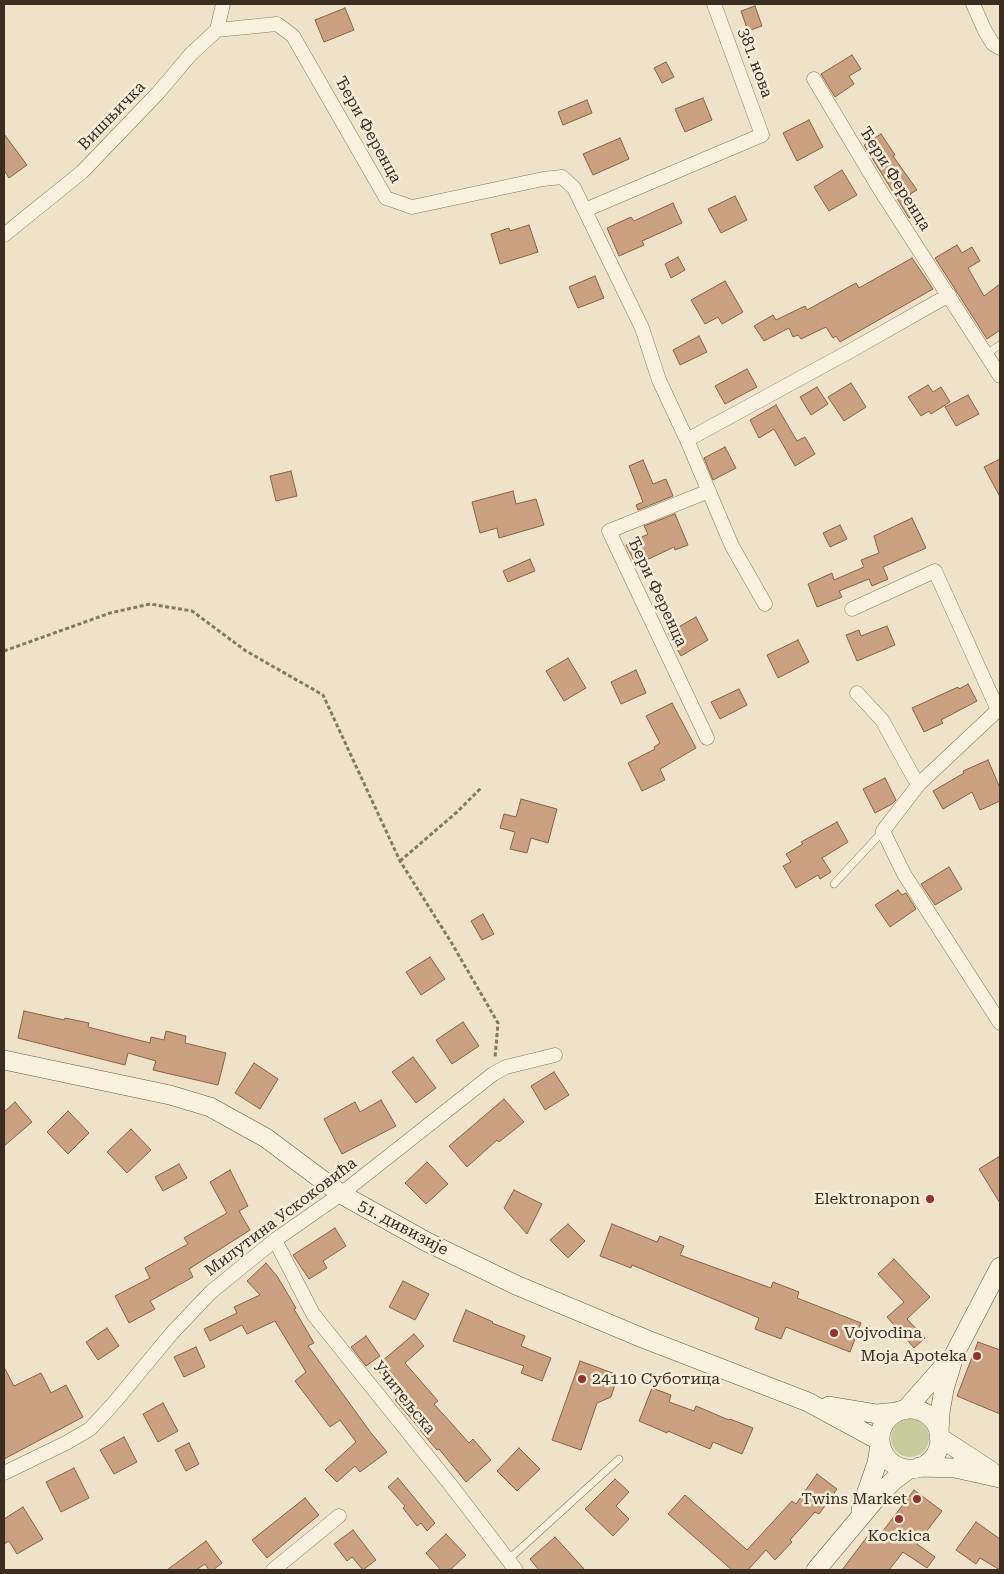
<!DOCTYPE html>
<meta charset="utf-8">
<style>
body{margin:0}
#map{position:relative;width:1004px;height:1574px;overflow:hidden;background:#eee3c9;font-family:"Roboto Serif",serif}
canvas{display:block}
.frame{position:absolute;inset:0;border:5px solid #3b2e21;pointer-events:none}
</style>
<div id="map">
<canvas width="1004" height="1574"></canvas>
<div class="frame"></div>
</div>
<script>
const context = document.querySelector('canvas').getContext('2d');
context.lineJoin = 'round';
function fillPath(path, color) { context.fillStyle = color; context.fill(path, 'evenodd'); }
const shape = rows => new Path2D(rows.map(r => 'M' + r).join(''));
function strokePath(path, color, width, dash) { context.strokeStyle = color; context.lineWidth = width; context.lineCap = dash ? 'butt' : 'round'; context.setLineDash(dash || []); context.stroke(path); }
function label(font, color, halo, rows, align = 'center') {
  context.font = font + ' "Roboto Serif",serif'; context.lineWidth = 5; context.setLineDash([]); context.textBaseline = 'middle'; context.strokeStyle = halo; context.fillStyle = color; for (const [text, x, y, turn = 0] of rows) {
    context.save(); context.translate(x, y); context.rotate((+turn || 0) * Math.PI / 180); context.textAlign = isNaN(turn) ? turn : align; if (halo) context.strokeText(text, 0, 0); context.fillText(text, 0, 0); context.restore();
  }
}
fillPath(shape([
 '891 1438a19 19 0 1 1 38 0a19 19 0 1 1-38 0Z'
]), '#c6cc9d');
const building = shape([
 [755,6,762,26,748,31,741,11,755,6],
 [345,8,354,30,324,42,315,20,345,8],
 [852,55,861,69,849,76,854,84,835,97,821,74,852,55],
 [666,62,674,77,662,83,654,68,666,62],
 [703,98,712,120,685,132,675,109,703,98],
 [587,100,592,113,563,125,558,112,587,100],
 [809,120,823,147,797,161,783,133,809,120],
 [4,134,27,165,9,178,4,170,4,134],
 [881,134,895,155,893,156,917,190,910,194,921,210,909,218,864,145,881,134],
 [620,138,629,159,593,175,583,154,620,138],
 [842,170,857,195,829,211,814,187,842,170],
 [735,196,747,220,721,233,708,209,735,196],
 [673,203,682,223,642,241,644,245,619,256,607,228,631,217,634,221,673,203],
 [529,225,538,252,500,264,491,234,509,228,510,231,529,225],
 [957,245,962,253,972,247,980,261,968,268,984,296,1000,284,1000,330,987,339,935,258,957,245],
 [678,257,685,270,671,278,665,264,678,257],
 [912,258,933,289,840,342,836,336,833,338,826,327,801,339,798,335,793,337,789,328,764,341,754,326,773,315,776,320,805,306,807,310,856,283,859,288,912,258],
 [595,276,604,298,578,308,569,287,595,276],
 [725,281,743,312,722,324,718,317,705,324,691,300,725,281],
 [699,336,707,352,680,365,673,350,699,336],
 [747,369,757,387,725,404,715,386,747,369],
 [851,383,866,407,844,421,828,397,851,383],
 [928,385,933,392,941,387,950,402,931,414,929,411,921,416,908,397,928,385],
 [817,387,828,404,811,415,800,397,817,387],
 [968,395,979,414,956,426,945,407,968,395],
 [776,405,797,441,805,437,815,454,795,466,774,429,759,438,750,420,776,405],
 [725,447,736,468,713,480,704,458,725,447],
 [1000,459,1000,497,984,467,1000,459],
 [643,460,653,484,666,479,673,496,638,510,636,505,643,502,629,466,643,460],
 [291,471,297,496,276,501,270,476,291,471],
 [513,491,516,504,536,499,544,525,499,538,497,528,480,533,472,502,513,491],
 [675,514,688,545,675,550,674,547,636,565,626,545,648,534,644,526,675,514],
 [912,518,926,548,883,567,888,579,872,586,869,579,839,591,842,597,817,607,808,584,832,573,834,580,864,567,861,560,879,553,874,536,912,518],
 [840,525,847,539,830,547,823,533,840,525],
 [530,559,535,571,508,582,503,571,530,559],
 [696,617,708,640,681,656,668,633,696,617],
 [887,626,895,645,857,661,846,635,859,630,861,636,887,626],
 [798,640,809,662,778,678,767,655,798,640],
 [568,658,586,688,564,701,546,671,568,658],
 [636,670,646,693,621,704,611,682,636,670],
 [968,684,977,701,941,720,943,723,924,732,912,708,958,687,959,689,968,684],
 [739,689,747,705,720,719,711,702,739,689],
 [672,703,696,748,660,769,665,780,642,791,628,763,655,749,654,747,660,743,646,716,672,703],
 [988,760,1000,788,1000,801,980,810,972,792,943,809,933,791,964,773,963,771,988,760],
 [885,778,896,800,892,804,875,813,863,789,885,778],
 [521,799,557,809,548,843,531,838,527,853,510,849,515,832,500,828,504,814,516,817,521,799],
 [837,822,848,842,822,858,831,872,820,879,818,875,796,888,783,866,791,862,786,854,803,844,801,842,837,822],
 [949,867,962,889,935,905,921,884,949,867],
 [898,890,902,895,906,893,916,909,890,927,875,905,898,890],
 [483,914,494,934,482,940,471,921,483,914],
 [430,957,445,979,421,995,406,972,430,957],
 [24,1011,64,1020,65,1018,89,1023,88,1027,150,1043,151,1037,164,1040,166,1031,186,1036,185,1043,226,1053,218,1085,153,1070,156,1061,128,1053,125,1065,18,1038,24,1011],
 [463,1022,479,1046,452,1064,436,1040,463,1022],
 [413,1057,436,1088,416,1103,392,1072,413,1057],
 [254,1063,278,1079,260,1109,235,1093,254,1063],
 [554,1072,569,1095,545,1110,531,1086,554,1072],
 [504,1099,524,1122,499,1142,497,1140,467,1167,449,1146,504,1099],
 [381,1100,396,1126,342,1154,324,1119,355,1102,360,1112,381,1100],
 [15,1102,32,1122,4,1146,4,1112,15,1102],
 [68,1111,89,1133,68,1154,47,1132,68,1111],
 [131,1129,151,1150,127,1173,107,1152,131,1129],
 [1000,1156,1000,1203,979,1169,1000,1156],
 [427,1162,448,1184,426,1204,405,1183,427,1162],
 [179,1164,187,1178,163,1191,155,1177,179,1164],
 [230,1170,248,1206,239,1211,250,1230,189,1269,193,1277,150,1301,155,1309,129,1323,115,1296,150,1278,145,1268,188,1244,184,1238,227,1213,210,1182,230,1170],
 [514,1190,542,1204,527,1234,504,1208,514,1190],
 [568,1224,585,1241,568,1258,550,1240,568,1224],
 [612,1224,657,1242,660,1236,684,1246,680,1255,771,1288,773,1282,799,1292,797,1298,861,1323,850,1352,786,1327,781,1339,755,1329,759,1318,632,1265,631,1268,600,1256,612,1224],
 [335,1228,346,1246,323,1261,327,1268,309,1279,293,1255,335,1228],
 [894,1259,930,1297,907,1319,925,1338,914,1348,887,1317,904,1302,878,1274,894,1259],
 [266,1263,277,1276,296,1308,294,1309,314,1343,308,1346,371,1433,387,1452,360,1472,355,1466,337,1482,325,1470,356,1442,340,1420,330,1427,295,1381,306,1372,275,1321,247,1334,242,1325,210,1341,204,1329,237,1313,234,1307,260,1295,247,1281,266,1263],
 [403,1281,429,1294,415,1320,389,1307,403,1281],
 [466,1310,493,1322,492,1323,525,1336,521,1346,551,1358,542,1381,521,1373,524,1366,453,1341,466,1310],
 [107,1328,119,1346,98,1360,86,1342,107,1328],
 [414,1334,424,1346,405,1363,438,1401,434,1404,469,1443,473,1439,491,1460,466,1482,439,1449,437,1450,420,1430,421,1430,395,1400,400,1396,375,1367,414,1334],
 [366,1336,380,1356,366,1366,351,1347,366,1336],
 [978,1342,1000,1350,1000,1414,957,1396,978,1342],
 [196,1347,205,1367,184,1377,174,1357,196,1347],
 [580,1361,618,1375,611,1397,597,1403,581,1450,552,1440,580,1361],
 [4,1367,14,1386,41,1373,51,1393,66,1385,83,1417,4,1459,4,1367],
 [652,1388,671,1395,669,1402,694,1411,696,1406,729,1420,730,1419,753,1428,742,1454,713,1442,710,1449,668,1431,667,1433,639,1421,652,1388],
 [163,1403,178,1431,158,1442,143,1414,163,1403],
 [124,1437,137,1462,114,1474,100,1450,124,1437],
 [189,1443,199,1464,186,1471,175,1450,189,1443],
 [519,1448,540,1469,517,1491,497,1471,519,1448],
 [74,1468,89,1498,61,1512,46,1482,74,1468],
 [817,1474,837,1489,819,1514,815,1512,790,1540,792,1542,775,1560,766,1550,748,1570,732,1570,668,1514,685,1495,747,1550,792,1501,796,1504,817,1474],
 [398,1478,435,1523,427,1531,421,1523,417,1526,403,1508,405,1506,388,1487,398,1478],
 [615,1479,629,1492,616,1506,629,1519,613,1536,585,1509,615,1479],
 [914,1490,942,1511,917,1544,935,1557,927,1568,903,1552,889,1570,842,1570,870,1533,877,1539,914,1490],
 [305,1498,319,1515,267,1558,252,1540,305,1498],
 [23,1507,43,1539,17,1554,9,1541,4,1544,4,1519,23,1507],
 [976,1522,1000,1539,1000,1570,980,1558,976,1564,956,1550,976,1522],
 [353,1530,376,1560,363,1570,352,1557,347,1561,334,1544,353,1530],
 [446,1534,466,1555,450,1570,441,1570,426,1553,446,1534],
 [555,1537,585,1570,539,1570,530,1559,555,1537],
 [206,1541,222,1563,213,1570,209,1570,205,1564,196,1570,167,1570,206,1541]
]);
fillPath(building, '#cba080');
strokePath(building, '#886144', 1);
const lane = shape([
 [986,354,1000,345],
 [834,884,883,831],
 [508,1560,619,1459]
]);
const street = shape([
 [973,4,985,31,993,44,1000,48],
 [217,30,277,24,293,36,386,198,412,207,543,179,562,177,574,188,642,328,659,380,687,440,732,546,765,604],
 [814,79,879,188,1000,376],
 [585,210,762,135,714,4],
 [4,235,82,172,157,94,191,54,217,30,223,4],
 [687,440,852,350,949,295],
 [852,609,935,571,998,710],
 [857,693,882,720,914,778,919,784],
 [1000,708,919,784,883,831,904,874,1000,1023],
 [707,738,609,531,709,491],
 [275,1240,313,1314,449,1483,516,1570],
 [4,1473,66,1443,90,1429,114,1403,172,1333,211,1292,275,1240,341,1194,493,1074,506,1067,555,1055],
 [273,1570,339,1516]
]);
const secondary = shape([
 [4,1060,170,1095,210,1107,266,1138,341,1194,427,1242,516,1285,645,1339,808,1402,880,1441],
 [829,1406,877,1414,897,1412],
 [906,1409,951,1358],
 '880 1439a30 30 0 1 1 60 0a30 30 0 1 1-60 0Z',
 [939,1432,940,1413,944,1389,955,1353,1000,1267],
 [939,1437,991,1471],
 [919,1467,955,1468,1000,1478],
 [861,1509,877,1463,880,1445],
 [816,1570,878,1496,894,1480,909,1469]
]);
strokePath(lane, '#8a765e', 8);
strokePath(street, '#8a765e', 15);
strokePath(secondary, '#6c5741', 20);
strokePath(shape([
 [4,651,110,613,150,604,192,611,246,651,323,695,400,861,451,942,498,1023,495,1058],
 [400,861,457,812,482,787]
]), '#8a765e', 3, [4, 2.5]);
strokePath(lane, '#f8f1dd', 7);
strokePath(street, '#f8f1dd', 14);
strokePath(secondary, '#f8f1dd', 19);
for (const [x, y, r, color] of [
 [930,1199,5,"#973130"],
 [834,1333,5,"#973130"],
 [977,1356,5,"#973130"],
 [582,1379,5,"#973130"],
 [917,1499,5,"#973130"],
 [899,1519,5,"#973130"]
]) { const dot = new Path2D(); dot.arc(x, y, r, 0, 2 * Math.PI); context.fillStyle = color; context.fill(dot); strokePath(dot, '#f5edd9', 2); }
label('16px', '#3b2e21', '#f5edd9', [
 ["381. нова",755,63,70],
 ["Вишњичка",112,116,-46],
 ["Ђери Ференца",368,130,61],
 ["Ђери Ференца",895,179,58],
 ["Ђери Ференца",657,592,65],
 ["Милутина Ускоковића",281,1217,-37],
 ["51. дивизије",403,1228,28],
 ["Учитељска",404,1398,51]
]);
label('16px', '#3b2e21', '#f5edd9', [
 ["Elektronapon",920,1199],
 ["Vojvodina",844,1333,"left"],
 ["Moja Apoteka",967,1356],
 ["24110 Суботица",592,1379,"left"],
 ["Twins Market",907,1499],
 ["Kockica",899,1536,"center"]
], 'right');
</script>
